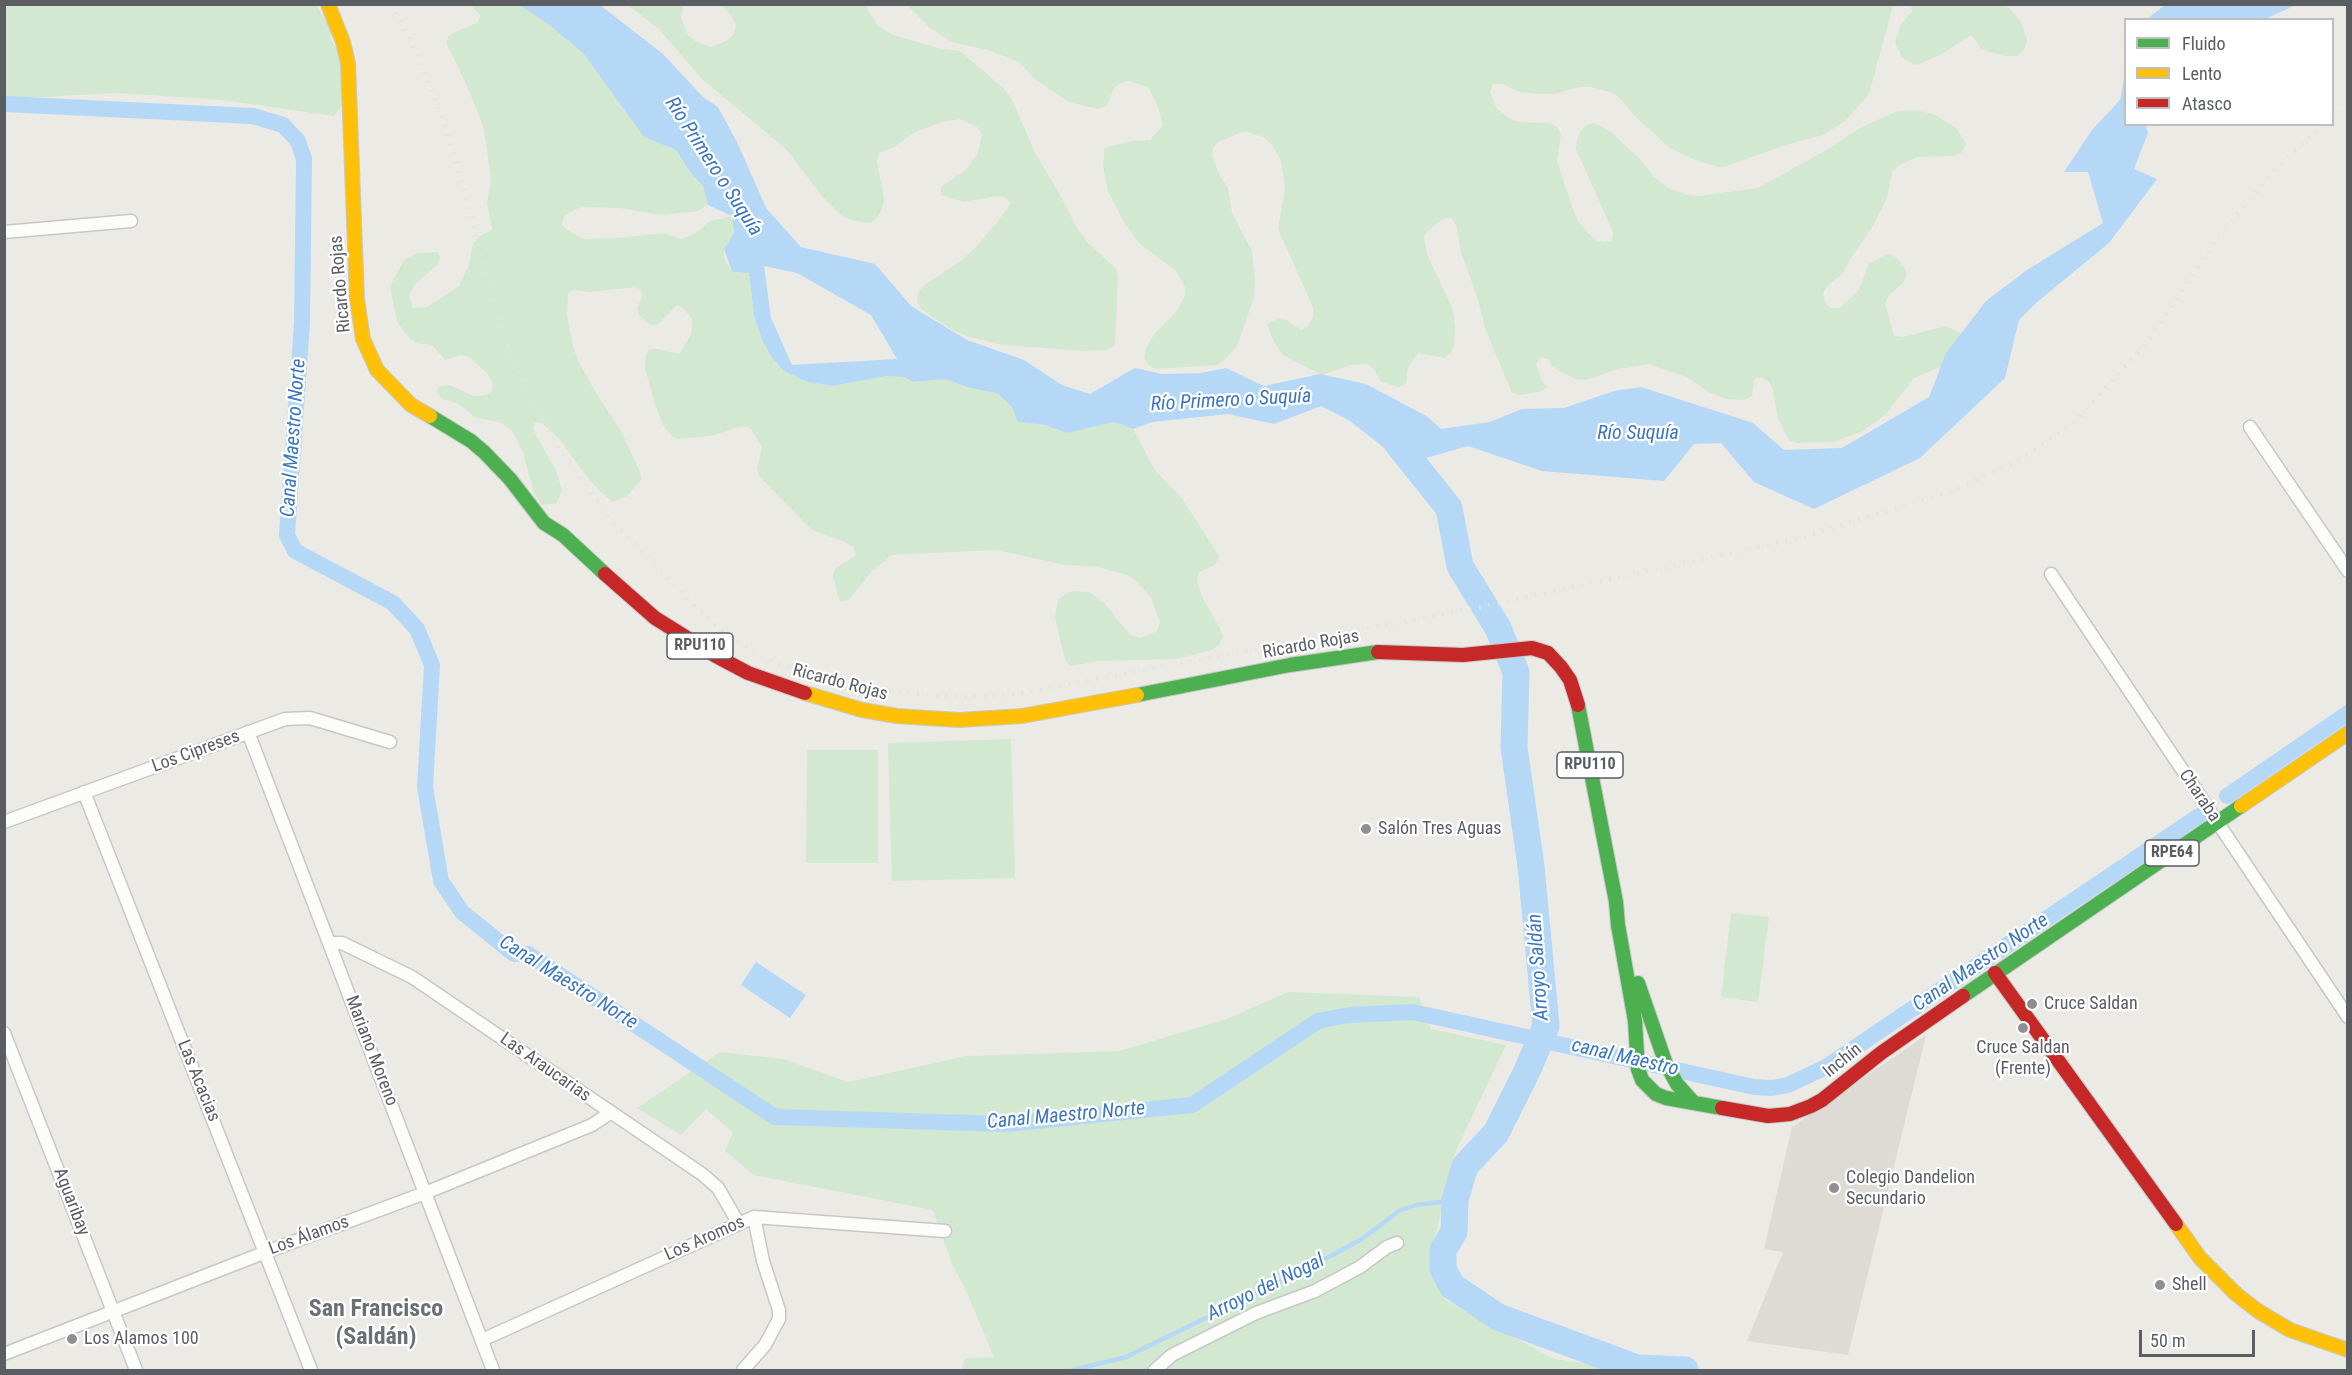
<!DOCTYPE html>
<meta charset="utf-8">
<style>
body{margin:0}
#map{position:relative;width:2352px;height:1375px;overflow:hidden;background:#ebeae5;font-family:"Roboto Condensed",sans-serif}
canvas{display:block}
.frame{position:absolute;inset:0;border:6px solid #5a5e63;pointer-events:none}
.legend{position:absolute;left:2124px;top:18px;width:210px;height:108px;box-sizing:border-box;background:#fff;border:2px solid #bdbfc1;margin:0;padding:8px 10px;list-style:none;font-size:18px;color:#5a5e63}
.legend li{display:flex;align-items:center;gap:12px;height:30px}
.legend b{width:30px;border:2px solid #bdbfc1}
.scale{position:absolute;left:2139px;top:1330px;width:116px;height:27px;box-sizing:border-box;border:3px solid #5a5e63;border-top:0;padding-left:8px;font-size:18px;line-height:21px;white-space:nowrap;color:#5a5e63;-webkit-text-stroke:4px #fff;paint-order:stroke}
</style>
<div id="map">
<canvas width="2352" height="1375"></canvas>
<div class="frame"></div>
<ul class="legend">
<li><b style="height:8px;background:#4caf50"></b>Fluido</li>
<li><b style="height:8px;background:#ffc107"></b>Lento</li>
<li><b style="height:8px;background:#c62828"></b>Atasco</li>
</ul>
<div class="scale">50 m</div>
</div>
<script>
const context = document.querySelector('canvas').getContext('2d');
context.lineJoin = 'round';
function fillPath(path, color) { context.fillStyle = color; context.fill(path, 'evenodd'); }
const shape = rows => new Path2D(rows.map(r => 'M' + r).join(''));
function strokePath(path, color, width, dash) { context.strokeStyle = color; context.lineWidth = width; context.lineCap = dash ? 'butt' : 'round'; context.setLineDash(dash || []); context.stroke(path); }
function label(font, color, halo, rows, align = 'center') {
  context.font = font + ' "Roboto Condensed",sans-serif'; context.lineWidth = 4.5; context.setLineDash([]); context.textBaseline = 'middle'; context.strokeStyle = halo; context.fillStyle = color; for (const [text, x, y, turn = 0] of rows) {
    context.save(); context.translate(x, y); context.rotate((+turn || 0) * Math.PI / 180); context.textAlign = isNaN(turn) ? turn : align; if (halo) context.strokeText(text, 0, 0); context.fillText(text, 0, 0); context.restore();
  }
}
fillPath(shape([
 [1926,1035,1848,1355,1747,1341,1783,1252,1764,1249,1792,1127]
]), '#dddbd4');
fillPath(shape([
 [4,5,316,5,330,26,331,40,340,53,343,103,334,116,223,100,116,93,5,99],
 [471,5,519,5,548,24,583,53,644,137,676,150,690,172,703,186,708,205,698,211,661,215,620,208,580,207,564,216,562,224,567,230,583,239,620,238,663,233,682,239,698,232,710,221,732,216,734,233,724,249,724,259,732,272,749,273,754,316,763,342,772,358,784,371,807,382,833,386,886,376,904,377,913,382,945,379,970,388,997,393,1012,407,1019,422,1045,425,1067,433,1114,422,1133,429,1155,470,1183,500,1219,556,1215,565,1199,572,1197,581,1202,597,1220,629,1223,637,1219,645,1212,650,1176,659,1099,661,1071,666,1065,660,1055,617,1058,600,1065,594,1072,591,1090,592,1104,603,1130,635,1141,638,1157,631,1160,622,1151,597,1135,580,1127,575,1098,567,1066,565,996,550,892,555,872,571,849,600,840,602,833,577,835,569,856,555,853,547,845,542,812,530,759,476,757,468,762,448,752,430,747,427,739,427,711,436,679,439,673,437,663,425,655,404,645,368,646,354,650,349,657,349,680,354,691,334,692,319,683,308,677,305,657,325,650,325,639,315,637,309,642,296,641,290,636,287,590,292,574,290,568,293,567,315,573,347,578,360,593,388,621,431,640,472,641,480,627,496,612,502,591,482,559,439,542,423,535,422,533,428,536,435,556,471,562,490,557,503,542,505,534,493,523,452,513,432,502,423,475,417,457,403,443,399,437,393,438,387,445,385,452,386,473,396,486,395,492,391,493,384,486,372,469,357,461,355,445,360,432,345,417,343,411,340,397,322,390,286,404,260,417,253,438,252,440,258,437,265,415,284,409,295,413,308,427,307,459,286,469,265,473,244,478,237,492,230,487,203,491,180,484,129,468,88,447,44,448,37,453,33,477,23,481,16],
 [628,5,683,5,681,18,688,35,695,41,711,47,728,40,734,34,736,26,732,17,722,5,865,5,878,26,893,35,942,49,960,51,1003,88,1012,99,1036,155,1057,189,1078,230,1088,243,1115,268,1118,275,1115,346,1106,350,1085,351,1003,345,969,337,951,329,921,309,917,302,918,293,923,286,962,260,975,248,995,225,1011,203,1005,197,997,196,964,202,941,195,941,187,966,170,978,153,982,134,977,127,960,119,942,122,915,132,894,147,879,153,877,162,884,199,882,209,877,218,870,223,851,220,842,216,822,196,786,149,702,79,659,29],
 [907,5,1893,5,1869,94,1845,121,1823,135,1785,145,1727,166,1719,167,1695,160,1670,148,1636,117,1618,96,1610,92,1591,87,1580,87,1554,94,1538,94,1520,92,1502,84,1493,84,1490,92,1497,109,1512,120,1520,122,1550,123,1557,127,1561,134,1557,160,1571,204,1578,221,1589,234,1596,240,1604,242,1612,240,1613,232,1576,149,1577,139,1581,131,1587,125,1595,123,1611,132,1642,161,1653,176,1668,188,1688,195,1699,196,1758,188,1828,149,1858,129,1895,112,1914,110,1934,114,1957,129,1966,144,1961,153,1953,156,1916,157,1898,166,1892,172,1887,198,1873,226,1851,258,1842,274,1827,286,1823,293,1825,302,1831,308,1840,308,1859,290,1869,264,1887,254,1896,257,1906,270,1906,278,1901,285,1889,295,1885,303,1894,336,1903,337,1946,326,1962,334,1949,363,1914,378,1886,414,1863,431,1834,442,1797,443,1789,440,1778,418,1773,390,1769,382,1762,377,1754,379,1752,396,1744,400,1725,399,1709,392,1687,377,1648,364,1618,369,1585,380,1576,379,1559,371,1552,366,1549,359,1540,357,1536,364,1542,381,1548,387,1539,392,1520,395,1512,393,1486,331,1477,296,1461,252,1456,225,1451,218,1443,219,1429,230,1424,237,1427,254,1453,310,1455,328,1454,344,1451,352,1445,358,1418,353,1408,367,1406,384,1398,387,1381,382,1373,368,1366,363,1347,366,1322,375,1283,355,1273,340,1267,324,1277,319,1286,320,1301,330,1308,326,1313,318,1313,307,1278,229,1285,189,1281,160,1272,145,1265,138,1245,131,1218,142,1213,148,1212,156,1219,174,1228,188,1232,213,1252,251,1255,278,1254,298,1237,345,1231,353,1218,365,1156,369,1148,365,1144,358,1146,348,1155,333,1176,312,1185,296,1185,287,1176,271,1139,243,1124,222,1108,191,1103,165,1105,148,1132,141,1150,140,1163,125,1158,107,1148,87,1129,81,1121,83,1114,88,1107,106,1098,109,1069,102,1036,80,1019,62,988,50,952,42,929,27],
 [1911,5,2004,5,2010,9,2021,23,2027,40,2025,48,2018,56,2008,56,1989,52,1981,48,1971,35,1942,54,1917,65,1909,62,1902,57,1895,43,1900,26,1912,11],
 [1011,739,1015,878,892,881,888,743],
 [807,750,878,750,878,863,806,863],
 [1731,913,1769,917,1758,1002,1721,997],
 [1288,992,1419,997,1431,1029,1506,1045,1456,1150,1434,1241,1445,1300,1554,1359,1635,1370,962,1370,965,1358,994,1357,965,1288,952,1264,933,1210,754,1175,725,1151,733,1132,706,1109,681,1135,637,1108,720,1052,783,1059,848,1082,967,1056,1119,1051,1227,1019]
]), '#d2e8d0');
fillPath(shape([
 [2166,4,2296,4,2296,5,2265,19,2147,19],
 [519,5,600,5,663,54,703,97,718,107,738,144,766,208,801,247,875,264,911,306,967,340,1024,360,1062,385,1090,394,1135,368,1162,374,1201,373,1226,368,1264,386,1320,374,1366,384,1428,417,1441,429,1490,422,1522,409,1564,408,1614,391,1641,387,1753,423,1784,450,1842,448,1929,397,1946,353,1986,301,2027,270,2103,223,2088,172,2064,172,2092,130,2120,100,2125,73,2126,124,2146,125,2148,133,2134,169,2157,179,2109,243,2037,302,2019,320,2005,378,1920,458,1814,509,1754,482,1721,443,1694,444,1664,481,1542,471,1468,446,1405,464,1350,421,1321,406,1274,424,1228,414,1152,422,1133,429,1114,422,1067,433,1045,425,1018,422,1012,407,997,393,970,388,945,379,913,382,904,377,886,376,833,386,807,382,784,371,772,358,763,342,754,316,749,273,732,272,724,249,734,233,732,216,708,205,703,186,690,172,676,150,644,137,583,53,548,24],
 [764,266,797,273,871,315,897,359,792,365,771,318],
 [756,962,806,995,790,1018,741,985]
]), '#b6d8f7');
strokePath(shape([
 [1073,1370,1126,1357,1308,1268,1362,1239,1399,1211,1416,1205,1455,1200]
]), '#b6d8f7', 4.5);
strokePath(shape([
 [4,104,253,116,283,125,298,141,304,159,302,323,287,535,295,551,393,603,417,629,432,665,425,787,441,881,462,912,514,954,528,954,775,1117,1006,1124,1192,1105,1318,1021,1349,1015,1413,1012,1754,1087,1772,1088,1788,1085,1826,1067,2199,816],
 [2227,796,2348,713]
]), '#b6d8f7', 16);
strokePath(shape([
 [1389,433,1449,508,1460,566,1498,628,1516,672,1514,747,1531,866,1546,1026,1528,1069,1496,1133,1465,1166,1455,1200,1454,1232,1443,1250,1443,1269,1452,1286,1498,1317,1637,1368,1685,1370]
]), '#b6d8f7', 27);
const street = shape([
 [4,232,131,221],
 [2250,427,2348,571],
 [2051,574,2348,1017],
 [248,732,493,1370],
 [84,792,311,1370],
 [4,822,285,719,310,718,390,742],
 [329,943,342,943,412,977,702,1174,718,1188,739,1224],
 [4,1033,136,1370],
 [482,1340,754,1217,945,1231],
 [4,1354,266,1252,425,1193,592,1125,610,1113],
 [743,1370,765,1345,779,1319,779,1310,763,1261,754,1217],
 [1155,1370,1172,1355,1256,1313,1315,1291,1360,1267,1387,1247,1397,1243]
]);
const fast = shape([
 [430,416,471,441,484,452,510,479,544,523,563,535,605,574],
 [1137,695,1290,665,1378,652],
 [1578,705,1616,902,1618,925,1635,1021,1638,1069,1642,1080,1656,1094,1666,1098,1722,1108],
 [1638,983,1666,1064,1677,1084,1693,1102],
 [1963,996,2241,806]
]);
const slow = shape([
 [328,4,343,42,348,63,357,299,363,339,377,370,411,405,430,416],
 [805,693,862,710,897,716,959,720,1022,716,1137,695],
 [2241,806,2348,733],
 [2176,1224,2200,1258,2236,1294,2258,1311,2290,1330,2348,1350]
]);
const jam = shape([
 [605,574,655,618,716,656,748,673,805,693],
 [1378,652,1463,655,1532,648,1548,653,1561,667,1570,680,1578,705],
 [1995,973,2176,1224],
 [1722,1108,1768,1116,1790,1114,1811,1106,1822,1100,1881,1053,1963,996]
]);
strokePath(street, '#c7c7c5', 15);
strokePath(fast, '#c7c8c7', 16);
strokePath(slow, '#c7c8c7', 16);
strokePath(jam, '#c7c8c7', 16);
strokePath(street, '#fcfcfb', 12);
strokePath(fast, '#4caf50', 14);
strokePath(slow, '#ffc107', 14);
strokePath(jam, '#c62828', 14);
strokePath(shape([
 [391,4,410,39,433,93,452,147,502,331,525,386,553,440,617,527,694,605,725,633,763,658,809,675,864,688,933,695,971,697,1017,694,1481,607,1800,538,1949,492,2020,460,2076,421,2148,341,2219,236,2280,164,2325,124],
 [2332,118,2348,105]
]), '#e2e3e2', 4.5, [1.5, 8]);
for (const [x, y, r, color] of [
 [1366,829,6,"#8d8f90"],
 [2032,1004,6,"#8d8f90"],
 [2023,1028,6,"#8d8f90"],
 [1834,1188,6,"#8d8f90"],
 [2160,1285,6,"#8d8f90"],
 [72,1339,6,"#8d8f90"]
]) { const dot = new Path2D(); dot.arc(x, y, r, 0, 2 * Math.PI); context.fillStyle = color; context.fill(dot); strokePath(dot, '#fff', 2); }
for (const [x, y, w] of [
 [700,646,66],
 [1590,765,66],
 [2172,853,54]
]) { const box = new Path2D(); box.roundRect(x - w / 2, y - 13, w, 26, 4.5); context.fillStyle = '#fff'; context.fill(box); strokePath(box, '#5a5e63', 1.5); }
label('bold 16px', '#5a5e63', null, [
 ["RPU110",700,646],
 ["RPU110",1590,765],
 ["RPE64",2172,853]
]);
label('18px', '#5a5e63', '#fff', [
 ["Ricardo Rojas",341,284,-95],
 ["Ricardo Rojas",1311,645,-10],
 ["Ricardo Rojas",840,683,15],
 ["Los Cipreses",196,752,-20],
 ["Charaba",2199,796,56],
 ["Mariano Moreno",371,1051,69],
 ["Inchín",1843,1061,-39],
 ["Las Araucarias",545,1068,35],
 ["Las Acacias",198,1081,68],
 ["Aguaribay",71,1202,69],
 ["Los Álamos",309,1236,-20],
 ["Los Aromos",705,1239,-24]
]);
label('18px', '#5a5e63', '#fff', [
 ["Salón Tres Aguas",1378,829],
 ["Cruce Saldan",2044,1004],
 ["Cruce Saldan",2023,1048,"center"],
 ["(Frente)",2023,1069,"center"],
 ["Colegio Dandelion",1846,1178],
 ["Secundario",1846,1199],
 ["Shell",2172,1285],
 ["Los Alamos 100",84,1339]
], 'left');
label('italic 20px', '#3c75bf', '#fff', [
 ["Río Primero o Suquía",713,167,57],
 ["Río Primero o Suquía",1231,401,-3],
 ["Río Suquía",1638,434],
 ["Canal Maestro Norte",294,438,-86],
 ["Canal Maestro Norte",1981,963,-34],
 ["Arroyo Saldán",1539,967,-94],
 ["Canal Maestro Norte",568,983,32],
 ["canal Maestro",1625,1058,13],
 ["Canal Maestro Norte",1066,1116,-5],
 ["Arroyo del Nogal",1266,1288,-26]
]);
label('bold 24px', '#6b7075', '#fff', [
 ["San Francisco",376,1310],
 ["(Saldán)",376,1338]
]);
</script>
